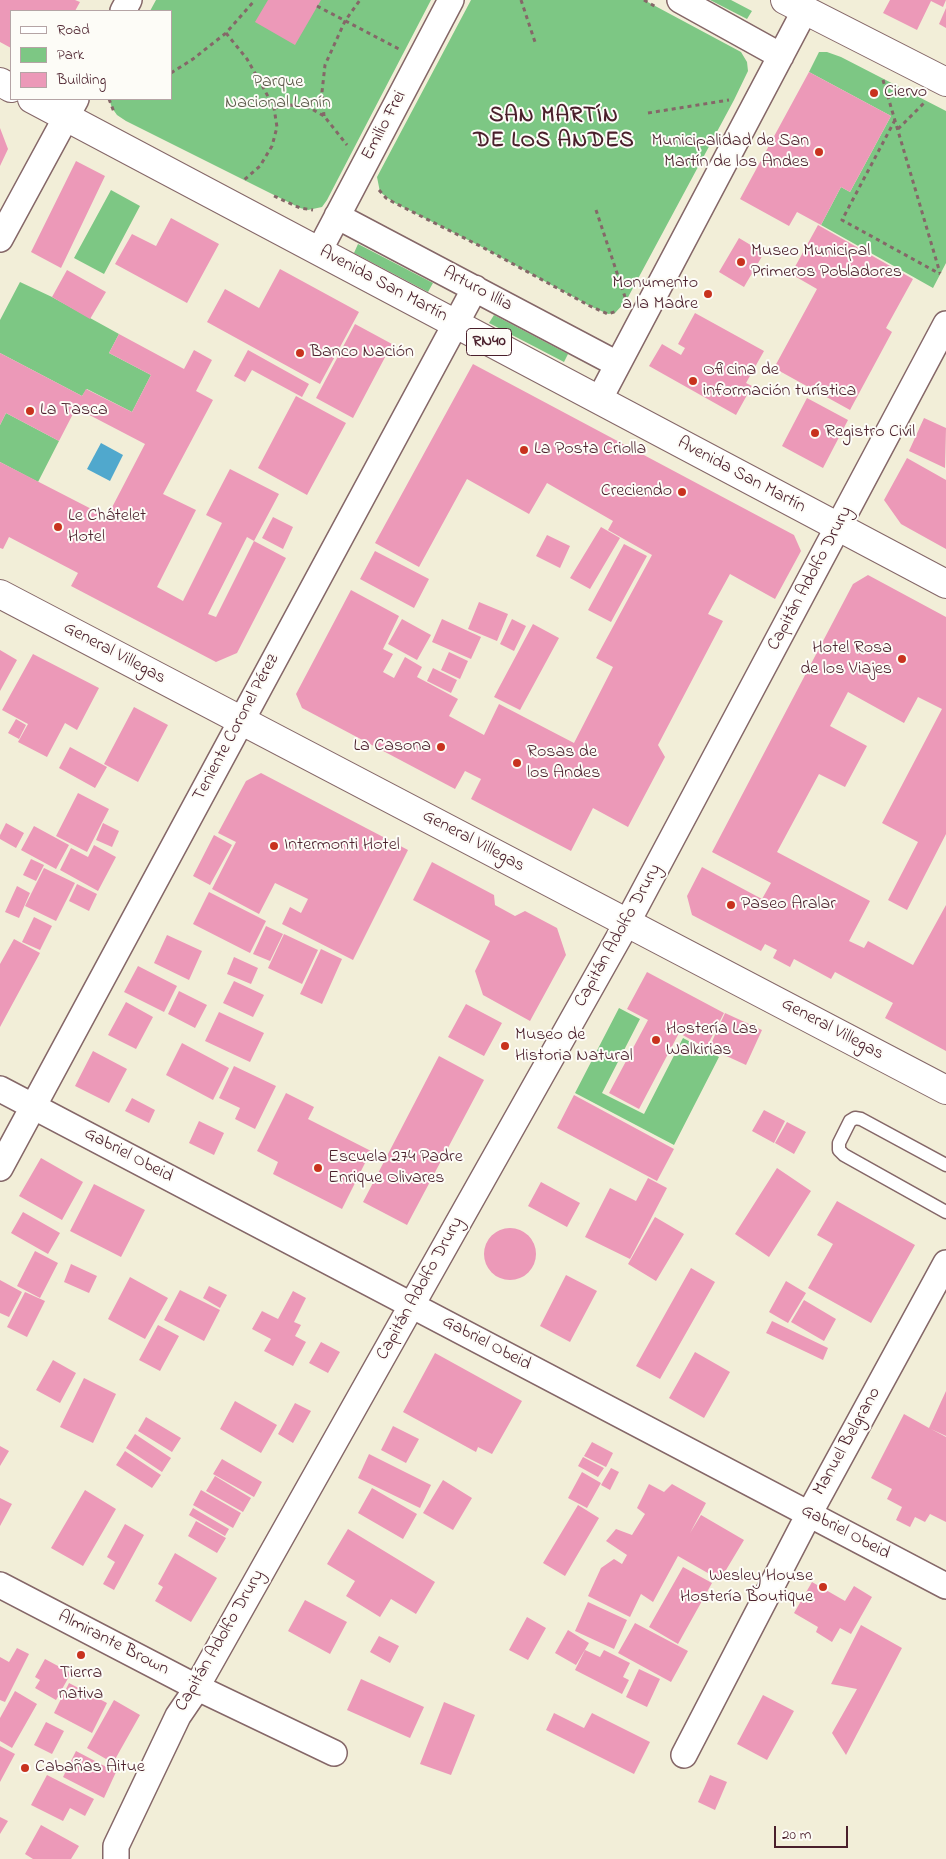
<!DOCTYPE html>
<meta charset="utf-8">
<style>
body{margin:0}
#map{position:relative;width:946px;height:1859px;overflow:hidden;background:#f2eed8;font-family:"Indie Flower",sans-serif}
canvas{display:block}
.legend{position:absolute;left:10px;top:10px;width:162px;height:90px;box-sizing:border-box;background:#fdfcf7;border:1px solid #b5a4a5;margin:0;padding:6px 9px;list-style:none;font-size:15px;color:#4a1f2b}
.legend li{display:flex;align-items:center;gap:10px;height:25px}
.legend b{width:25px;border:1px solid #b5a4a5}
.scale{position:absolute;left:774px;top:1826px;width:74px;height:22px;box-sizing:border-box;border:2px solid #4a1f2b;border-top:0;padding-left:6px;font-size:15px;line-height:18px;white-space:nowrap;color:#4a1f2b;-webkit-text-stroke:4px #fdfcf7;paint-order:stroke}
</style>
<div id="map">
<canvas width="946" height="1859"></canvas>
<ul class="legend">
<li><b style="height:6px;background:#fff"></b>Road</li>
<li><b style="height:14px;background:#7dc784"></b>Park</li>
<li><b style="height:14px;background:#ec99b8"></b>Building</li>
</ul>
<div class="scale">20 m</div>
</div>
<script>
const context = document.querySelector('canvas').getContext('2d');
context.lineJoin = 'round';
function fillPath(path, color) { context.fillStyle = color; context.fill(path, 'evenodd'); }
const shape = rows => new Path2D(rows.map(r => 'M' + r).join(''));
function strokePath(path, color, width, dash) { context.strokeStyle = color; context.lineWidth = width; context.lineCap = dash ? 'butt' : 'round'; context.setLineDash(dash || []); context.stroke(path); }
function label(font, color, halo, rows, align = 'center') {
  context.font = font + ' "Indie Flower",sans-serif'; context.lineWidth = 4; context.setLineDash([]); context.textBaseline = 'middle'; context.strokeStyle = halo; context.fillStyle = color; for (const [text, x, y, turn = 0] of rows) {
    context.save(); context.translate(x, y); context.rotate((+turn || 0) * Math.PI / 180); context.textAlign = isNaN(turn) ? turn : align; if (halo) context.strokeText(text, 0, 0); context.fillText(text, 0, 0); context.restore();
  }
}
fillPath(shape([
 [156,0,431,0,327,200,322,207,308,210,300,208,126,121,117,115,112,108,109,99,171,99,171,11,150,11],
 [471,0,644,0,741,52,747,62,748,71,734,100,626,301,615,313,608,314,590,306,482,247,393,202,380,192,377,177],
 [710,0,731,0,752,11,747,19],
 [819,52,827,52,841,57,946,111,946,263,933,288,821,225,841,187,850,192,891,116,809,72],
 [111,190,140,206,104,274,74,258],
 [358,244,433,283,428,292,354,253],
 [20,282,52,297,119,334,109,353,151,375,132,412,87,389,82,396,0,353,0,320],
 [494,315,568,354,564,362,489,323],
 [6,413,59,441,38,482,0,462,0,425],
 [619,1008,640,1019,602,1093,644,1114,683,1038,719,1057,674,1145,575,1093]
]), '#7dc784');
fillPath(shape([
 [101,443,123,455,110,481,87,469]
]), '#50a8cd');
fillPath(shape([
 [0,0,75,0,80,2,75,11,11,11,11,48,0,42],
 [268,0,321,0,295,45,255,22],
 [890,0,946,0,943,7,931,1,917,30,883,13],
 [946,8,946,28,939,24],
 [809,72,891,116,850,192,841,187,821,225,797,212,789,226,740,199],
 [0,128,8,149,0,166],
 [76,161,105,176,61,268,31,252],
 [171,218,219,244,187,303,115,264,132,234,156,246],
 [818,225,913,279,886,328,892,332,850,410,774,368,817,289,791,274],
 [739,238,764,253,744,287,719,272],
 [280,269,359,312,320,384,207,322,225,289,259,308],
 [67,270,106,292,90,319,52,297],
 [695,313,764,351,746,383,752,386,736,415,649,366,662,344,681,355,685,348,678,344],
 [355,324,392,344,353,418,316,398],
 [119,334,184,369,194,350,212,360,196,391,213,400,163,494,196,510,157,587,183,601,222,523,206,515,230,469,279,494,254,541,247,537,208,614,216,617,254,541,286,558,237,653,216,662,71,586,78,573,9,537,3,549,0,548,0,462,107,517,145,444,76,408,59,441,6,413,0,425,0,353,82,396,86,389,132,412,151,375,109,353],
 [248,350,309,384,302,397,252,370,245,382,234,376],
 [473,364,794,535,801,551,775,599,730,574,708,614,723,621,658,745,665,757,628,827,593,808,571,851,471,799,481,779,465,771,455,789,302,708,296,694,351,590,399,616,383,649,393,654,383,672,394,678,405,657,422,667,417,677,458,699,449,716,484,735,499,704,574,743,613,667,596,658,652,555,608,530,613,521,547,483,529,514,467,479,419,567,375,543],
 [296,396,346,423,307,495,258,468],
 [807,398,848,420,823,468,782,446],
 [924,418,946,428,945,468,909,451],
 [907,458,946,480,946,549,901,524,884,500],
 [273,517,293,527,283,549,262,538],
 [601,527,620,538,590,589,570,578],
 [547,535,570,546,560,568,536,556],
 [624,544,647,556,611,622,588,610],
 [375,551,429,579,414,608,360,579],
 [868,575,946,617,946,834,907,910,888,900,918,842,882,823,942,709,918,697,904,723,848,692,830,726,867,746,845,787,819,774,777,852,870,901,849,941,864,948,868,941,913,965,946,905,946,1051,885,1018,893,1003,835,972,831,979,794,959,790,967,773,958,777,950,765,944,761,951,692,915,687,896,702,867,762,899,771,883,712,852,853,584],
 [479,602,508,614,497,641,468,629],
 [402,619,431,635,417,660,388,644],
 [442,619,481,637,471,659,432,642],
 [512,619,526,626,514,651,500,644],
 [533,624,559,638,520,710,494,697],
 [0,650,17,660,0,691],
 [449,652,468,661,460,679,441,670],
 [33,654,99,688,77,730,65,723,47,757,18,742,28,724,2,710],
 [433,668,457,680,451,693,427,681],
 [134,707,168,725,138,782,104,764],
 [16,719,26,725,19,739,8,733],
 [70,747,107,767,95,788,59,768],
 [261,773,408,850,353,960,282,924,290,907,301,913,308,899,275,883,259,914,212,889,236,842,218,833,246,781],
 [78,793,109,809,87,852,56,836],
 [6,823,24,833,16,848,0,839,0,835],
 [103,823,119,831,112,847,96,840],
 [34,826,69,845,56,869,21,850],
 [214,835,232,845,210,885,193,876],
 [94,845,116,857,98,891,60,870,71,848,88,857],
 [31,859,44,865,36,881,23,875],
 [432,862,494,895,495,905,515,916,525,911,557,928,566,955,530,1021,483,995,475,971,490,941,413,900],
 [44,868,75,883,56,921,25,906],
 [77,884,97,894,89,911,69,901],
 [17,886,30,893,19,918,5,912],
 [209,892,266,921,250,953,193,924],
 [34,917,52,926,40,950,22,942],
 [266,926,283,934,270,961,253,954],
 [284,934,318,950,302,984,268,968],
 [167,935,202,951,189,980,154,963],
 [14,939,40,953,0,1027,0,964],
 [321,949,342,959,322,1004,300,994],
 [234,957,258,968,251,984,227,974],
 [138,966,177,986,164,1012,124,992],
 [647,972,724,1013,706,1048,679,1033,639,1109,609,1093,648,1020,627,1009],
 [234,981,264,995,253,1017,223,1003],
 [179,991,207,1005,195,1028,168,1014],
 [126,1002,153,1017,136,1049,108,1035],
 [466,1004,502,1023,484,1056,448,1037],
 [219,1012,264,1033,250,1062,205,1041],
 [725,1013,762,1030,746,1065,709,1048],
 [182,1043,229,1068,213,1100,166,1075],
 [93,1051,127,1069,109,1103,75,1086],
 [439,1056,484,1080,407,1225,363,1202],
 [234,1066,276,1086,255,1129,235,1119,240,1108,219,1098],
 [286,1093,314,1107,308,1119,371,1151,342,1209,273,1174,278,1162,257,1151],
 [574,1095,674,1149,657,1181,557,1128],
 [132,1098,155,1110,149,1123,125,1111],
 [764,1110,785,1121,774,1143,752,1131],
 [199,1121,224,1133,214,1155,189,1143],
 [787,1122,806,1132,794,1154,775,1143],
 [41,1158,83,1182,62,1220,19,1196],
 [777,1168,811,1191,769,1257,735,1234],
 [648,1178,667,1188,630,1259,585,1237,610,1188,636,1201],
 [541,1182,580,1203,567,1227,528,1206],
 [94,1184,145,1210,121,1257,70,1231],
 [837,1201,915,1245,871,1323,808,1288,833,1244,817,1235],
 [23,1212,60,1233,48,1254,11,1233],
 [655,1217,684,1234,656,1281,628,1264],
 '484 1254a26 26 0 1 1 52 0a26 26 0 1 1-52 0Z',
 [35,1251,58,1263,40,1298,17,1286],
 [71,1264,97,1276,89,1293,64,1282],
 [691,1268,715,1282,660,1379,636,1366],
 [566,1275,597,1291,570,1342,540,1326],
 [130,1277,168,1298,145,1339,108,1319],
 [0,1280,22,1292,9,1317,0,1313],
 [786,1281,806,1293,788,1323,769,1312],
 [209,1286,227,1295,220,1308,203,1298],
 [180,1290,220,1310,204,1341,164,1320],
 [293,1291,306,1298,294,1322,301,1325,295,1336,306,1342,293,1366,264,1351,271,1339,252,1329,262,1311,278,1319],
 [25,1292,45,1301,27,1337,7,1327],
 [804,1300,836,1319,824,1341,791,1322],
 [772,1321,828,1348,823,1360,766,1333],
 [158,1325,179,1336,160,1371,139,1360],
 [321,1342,340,1352,328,1373,309,1363],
 [695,1352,730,1372,704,1418,669,1398],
 [435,1353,522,1401,492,1454,478,1447,476,1452,403,1412],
 [53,1360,76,1373,60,1403,36,1390],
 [84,1378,116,1394,93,1443,60,1427],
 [946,1391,946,1436,931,1429,946,1437,946,1522,930,1514,925,1522,915,1517,910,1527,896,1520,902,1507,887,1499,892,1489,871,1478,904,1414,929,1428],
 [235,1401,277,1425,261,1453,220,1429],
 [295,1403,311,1411,293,1443,278,1434],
 [146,1417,181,1438,172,1452,138,1431],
 [393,1426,419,1439,406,1463,381,1450],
 [135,1434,171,1458,162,1472,126,1448],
 [592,1442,613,1453,606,1467,584,1456],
 [0,1446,9,1451,0,1466],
 [125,1451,161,1475,152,1488,116,1465],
 [369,1454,431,1485,420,1508,358,1478],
 [583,1457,604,1468,598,1477,578,1466],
 [222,1459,262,1482,254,1497,213,1474],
 [611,1468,619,1472,610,1490,601,1485],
 [582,1472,601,1483,587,1508,568,1498],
 [215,1476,251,1498,243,1512,206,1491],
 [443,1480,472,1498,453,1530,423,1513],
 [649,1484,664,1492,672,1484,706,1503,690,1533,701,1515,744,1540,720,1580,678,1556,653,1602,641,1594,630,1617,588,1596,601,1568,614,1559,622,1564,627,1555,606,1541,616,1529,632,1535,645,1514,637,1508],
 [372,1488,417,1514,403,1539,358,1513],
 [85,1490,116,1509,83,1566,51,1548],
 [201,1490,241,1513,233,1528,193,1505],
 [0,1498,12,1504,0,1526],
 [578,1505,599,1518,565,1576,543,1563],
 [193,1508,229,1529,225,1536,189,1515],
 [196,1521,226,1538,217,1553,188,1536],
 [125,1524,144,1535,114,1590,103,1584,115,1562,107,1557],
 [348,1529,435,1582,416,1614,391,1599,380,1617,346,1596,355,1581,327,1564],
 [175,1553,217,1578,191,1622,155,1601,163,1587,158,1584],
 [683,1567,712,1583,678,1644,649,1627],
 [812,1582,845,1601,854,1586,872,1597,851,1634,840,1628,832,1642,816,1632,818,1627,794,1613],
 [305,1600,347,1622,330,1654,288,1631],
 [588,1602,627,1620,614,1649,575,1631],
 [527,1617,546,1628,528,1660,509,1650],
 [635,1623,688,1651,671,1682,618,1653],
 [861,1625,902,1648,846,1755,832,1733,857,1689,831,1684],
 [568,1630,589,1643,576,1665,555,1653],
 [379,1636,399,1646,390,1663,370,1652],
 [17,1648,29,1654,5,1702,0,1700,0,1657,9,1662],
 [585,1650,600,1657,604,1650,630,1663,623,1677,629,1680,622,1694,575,1670],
 [45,1659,71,1673,56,1700,35,1688,40,1680,35,1677],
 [639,1669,660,1679,647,1707,626,1697],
 [361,1679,424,1707,410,1738,347,1710],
 [69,1683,107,1703,92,1733,54,1713],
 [15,1691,37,1704,12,1748,0,1741,0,1718],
 [763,1695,794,1711,767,1760,737,1744],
 [114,1700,140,1715,113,1763,87,1748],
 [444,1702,475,1715,451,1775,420,1764],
 [554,1713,584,1728,592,1713,650,1742,634,1774,546,1730],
 [46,1722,64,1731,52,1754,34,1745],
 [0,1746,15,1754,0,1782],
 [76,1751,116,1772,104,1798,63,1777],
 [47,1775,94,1799,85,1816,70,1808,63,1821,31,1805],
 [710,1775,727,1782,715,1810,698,1802],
 [0,1817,8,1821,0,1834],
 [41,1825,79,1846,71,1859,33,1859,25,1854]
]), '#ec99b8');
const lane = shape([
 [946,1165,861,1119,855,1118,850,1121,839,1143,839,1150,844,1155,946,1212]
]);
const street = shape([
 [680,0,781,56],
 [123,11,129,0],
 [337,216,617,364],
 [0,239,76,99],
 [319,251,451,0],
 [599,400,805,10],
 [0,1089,946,1586],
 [0,1168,475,288],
 [0,1585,196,1687,334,1753],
 [684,1755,809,1514,946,1263],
 [116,1859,116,1846,178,1716,191,1697,627,923,946,324]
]);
const secondary = shape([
 [785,0,946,82]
]);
const primary = shape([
 [0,82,11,88],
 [32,99,946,584],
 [0,594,946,1090]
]);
strokePath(lane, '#856768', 15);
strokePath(street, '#856768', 28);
strokePath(secondary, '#856768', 30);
strokePath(primary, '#856768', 30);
strokePath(shape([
 [521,0,535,42],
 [644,0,656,7],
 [317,6,399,49],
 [226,33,247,59,263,87,274,108,277,127,272,146,260,166,244,180],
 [171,73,193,59,226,33,255,0],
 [883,80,940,273],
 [109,99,114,112],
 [274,108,291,105,310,108,324,116,347,145],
 [648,113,729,100],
 [324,116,322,92,325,65,345,21,360,0],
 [895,120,842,220,940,274],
 [898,129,926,101],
 [379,190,386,198,393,202,482,247,590,306,608,314,617,311],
 [274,196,300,208,313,210],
 [596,210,625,297]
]), '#856768', 3, [4, 4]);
strokePath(lane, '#fff', 12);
strokePath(street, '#fff', 25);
strokePath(secondary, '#fff', 28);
strokePath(primary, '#fff', 28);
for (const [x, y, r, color] of [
 [874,93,5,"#c8321e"],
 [819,152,5,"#c8321e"],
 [741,262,5,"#c8321e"],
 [708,294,5,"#c8321e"],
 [300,353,5,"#c8321e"],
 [693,381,5,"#c8321e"],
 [30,411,5,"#c8321e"],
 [815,433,5,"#c8321e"],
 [524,450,5,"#c8321e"],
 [682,492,5,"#c8321e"],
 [58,527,5,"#c8321e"],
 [902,659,5,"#c8321e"],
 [441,747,5,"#c8321e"],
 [517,763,5,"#c8321e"],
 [274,846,5,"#c8321e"],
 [731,905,5,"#c8321e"],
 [656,1040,5,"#c8321e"],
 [505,1046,5,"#c8321e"],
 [318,1168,5,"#c8321e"],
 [823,1587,5,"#c8321e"],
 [81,1655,5,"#c8321e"],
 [25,1768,5,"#c8321e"]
]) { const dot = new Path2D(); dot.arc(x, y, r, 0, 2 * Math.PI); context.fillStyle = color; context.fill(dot); strokePath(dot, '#fdfcf7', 2); }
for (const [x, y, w] of [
 [489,342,45]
]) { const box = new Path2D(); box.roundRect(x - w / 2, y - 13.5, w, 27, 4); context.fillStyle = '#fdfcf7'; context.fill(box); strokePath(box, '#4a1f2b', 1); }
label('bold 16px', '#4a1f2b', null, [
 ["RN40",489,342]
]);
label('18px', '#5c5a4a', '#fdfcf7', [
 ["Parque",278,83],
 ["Nacional Lanín",278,104]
]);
label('18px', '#4a1f2b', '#fdfcf7', [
 ["Ciervo",884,93],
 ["Municipalidad de San",809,142,"right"],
 ["Martín de los Andes",809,163,"right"],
 ["Museo Municipal",751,252],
 ["Primeros Pobladores",751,273],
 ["Monumento",698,284,"right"],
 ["a la Madre",698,305,"right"],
 ["Banco Nación",310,353],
 ["Oficina de",703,371],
 ["información turística",703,392],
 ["La Tasca",40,411],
 ["Registro Civil",825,433],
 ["La Posta Criolla",534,450],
 ["Creciendo",672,492,"right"],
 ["Le Chátelet",68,517],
 ["Hotel",68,538],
 ["Hotel Rosa",892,649,"right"],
 ["de los Viajes",892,670,"right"],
 ["La Casona",431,747,"right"],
 ["Rosas de",527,753],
 ["los Andes",527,774],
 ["Intermonti Hotel",284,846],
 ["Paseo Aralar",741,905],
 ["Hostería Las",666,1030],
 ["Walkirias",666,1051],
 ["Museo de",515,1036],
 ["Historia Natural",515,1057],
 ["Escuela 274 Padre",328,1158],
 ["Enrique Olivares",328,1179],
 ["Wesley House",813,1577,"right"],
 ["Hostería Boutique",813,1598,"right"],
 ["Tierra",81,1674,"center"],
 ["nativa",81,1695,"center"],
 ["Cabañas Aitue",35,1768]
], 'left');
label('18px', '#4a1f2b', '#fdfcf7', [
 ["Emilio Frei",385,126,-62],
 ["Avenida San Martín",383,285,28],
 ["Arturo Illia",477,290,28],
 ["Avenida San Martín",741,476,28],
 ["Capitán Adolfo Drury",811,579,-62],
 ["General Villegas",114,654,28],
 ["Teniente Coronel Pérez",237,728,-62],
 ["General Villegas",473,842,28],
 ["Capitán Adolfo Drury",619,936,-61],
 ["General Villegas",832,1030,28],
 ["Gabriel Obeid",128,1156,28],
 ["Capitán Adolfo Drury",421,1289,-61],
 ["Gabriel Obeid",486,1344,28],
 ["Manuel Belgrano",848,1442,-61],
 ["Gabriel Obeid",845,1533,28],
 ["Capitán Adolfo Drury",221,1641,-60],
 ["Almirante Brown",113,1644,27]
]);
context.letterSpacing = '1px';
label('bold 22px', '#4a1f2b', '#fdfcf7', [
 ["SAN MARTÍN",554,117],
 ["DE LOS ANDES",554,142]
]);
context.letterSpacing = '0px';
</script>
